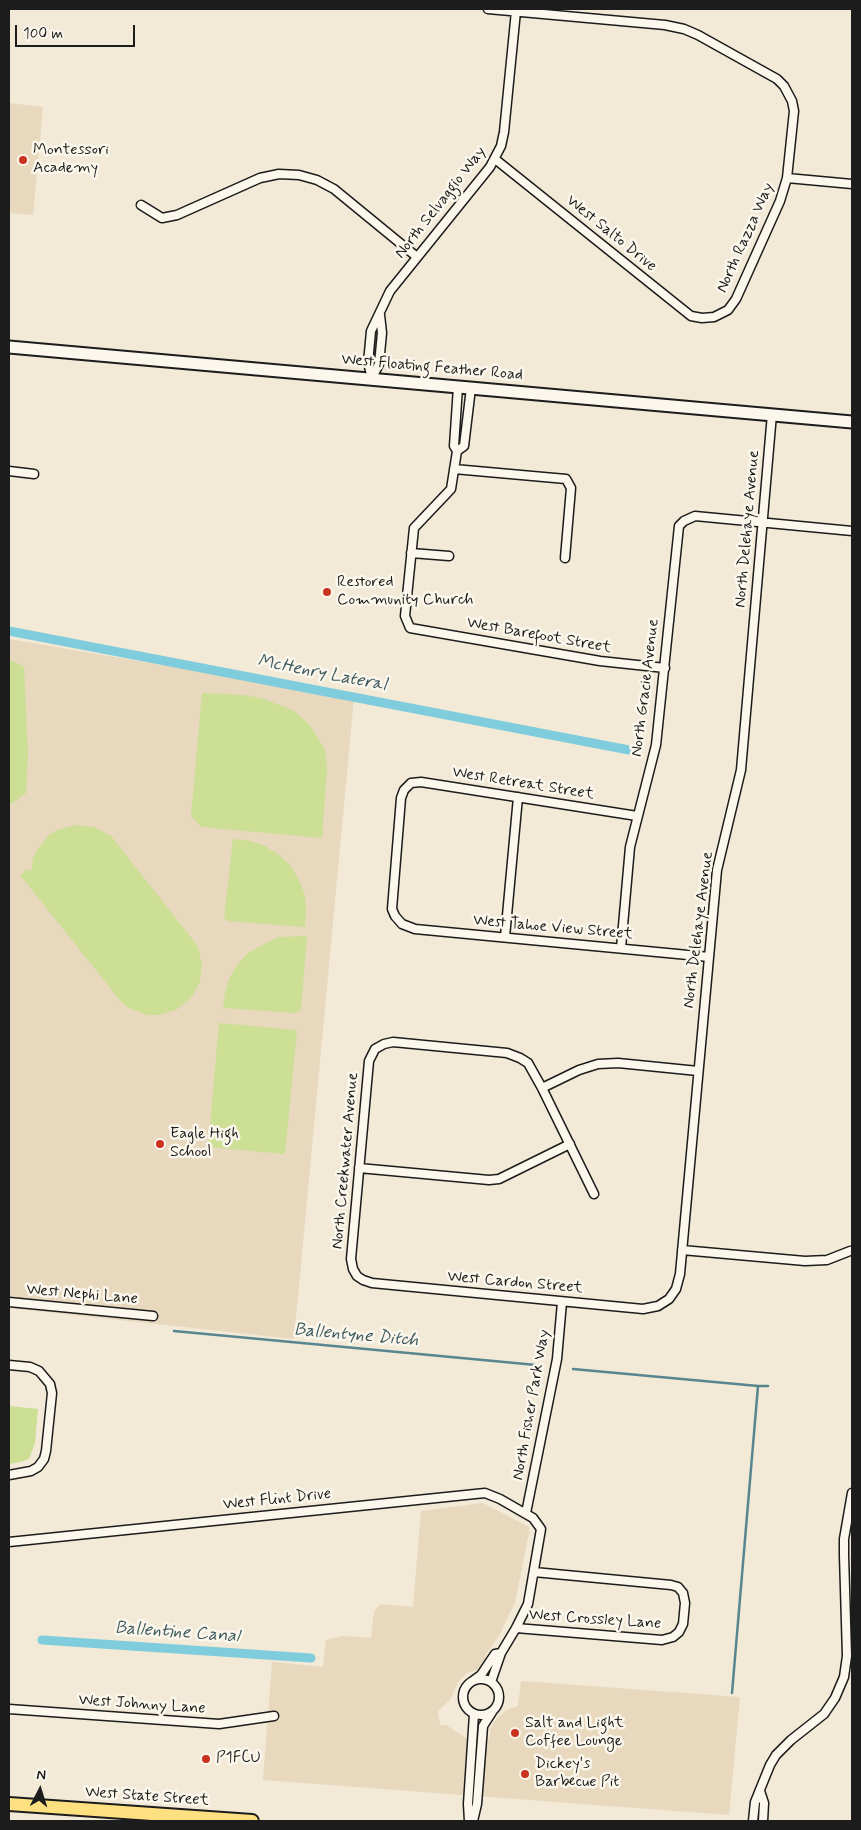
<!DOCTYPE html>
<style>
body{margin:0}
#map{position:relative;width:861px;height:1830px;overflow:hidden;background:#f2e9d7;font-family:Mynerve,sans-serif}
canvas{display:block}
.frame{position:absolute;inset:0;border:10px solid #1c1c1c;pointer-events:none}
.north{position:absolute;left:15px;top:1765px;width:50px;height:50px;-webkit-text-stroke:4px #fbf7ec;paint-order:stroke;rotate:5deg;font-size:14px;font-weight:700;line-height:20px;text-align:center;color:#1c1c1c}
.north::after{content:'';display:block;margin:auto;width:18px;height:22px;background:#1c1c1c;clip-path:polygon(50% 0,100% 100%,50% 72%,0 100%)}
.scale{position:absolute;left:15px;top:25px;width:120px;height:22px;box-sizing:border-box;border:2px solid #1c1c1c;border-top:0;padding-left:6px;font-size:15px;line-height:18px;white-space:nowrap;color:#1c1c1c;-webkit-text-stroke:4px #fbf7ec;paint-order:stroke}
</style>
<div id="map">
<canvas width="861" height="1830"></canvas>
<div class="frame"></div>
<div class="north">N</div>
<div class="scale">100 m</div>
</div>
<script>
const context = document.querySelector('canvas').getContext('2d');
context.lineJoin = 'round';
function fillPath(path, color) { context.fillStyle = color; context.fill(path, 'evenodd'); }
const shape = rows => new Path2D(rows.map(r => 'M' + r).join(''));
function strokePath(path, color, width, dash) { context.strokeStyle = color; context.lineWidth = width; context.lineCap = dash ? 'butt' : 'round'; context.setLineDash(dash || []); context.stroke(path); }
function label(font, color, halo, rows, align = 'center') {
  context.font = font + ' Mynerve,sans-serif'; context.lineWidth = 5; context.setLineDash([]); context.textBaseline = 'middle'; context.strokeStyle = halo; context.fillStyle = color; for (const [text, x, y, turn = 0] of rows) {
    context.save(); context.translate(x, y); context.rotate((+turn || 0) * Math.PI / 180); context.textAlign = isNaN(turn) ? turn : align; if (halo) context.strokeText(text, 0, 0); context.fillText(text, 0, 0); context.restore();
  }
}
fillPath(shape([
 [9,103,43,107,33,215,9,213],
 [9,639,354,698,294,1339,9,1308],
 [483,1503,529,1527,529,1533,515,1602,499,1636,486,1654,485,1660,480,1669,467,1673,458,1682,450,1700,438,1711,440,1725,446,1725,466,1738,489,1740,490,1729,497,1718,507,1710,518,1706,521,1681,740,1697,729,1815,263,1780,272,1662,323,1667,326,1640,343,1636,371,1638,374,1611,381,1604,413,1607,421,1511]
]), '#e7d8be');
fillPath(shape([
 [9,660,24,666,28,755,26,793,11,804,9,804],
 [202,693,243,695,261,698,292,710,309,724,323,746,326,756,327,769,322,838,201,827,191,816],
 [76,825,94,827,111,836,197,945,202,963,200,982,191,998,176,1010,158,1015,148,1015,131,1009,123,1004,20,875,28,869,31,872,33,858,37,850,49,835,57,830],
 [233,839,250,841,263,845,278,854,290,865,299,880,305,895,306,911,305,927,228,921,224,918],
 [307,936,301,1010,295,1013,223,1008,225,993,229,979,237,965,248,953,278,937],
 [219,1023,297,1030,285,1154,208,1147],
 [9,1406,38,1409,35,1443,29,1459,20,1462,9,1464]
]), '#ccdf94');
strokePath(shape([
 [174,1331,536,1365],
 [573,1369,758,1386,768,1386],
 [732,1693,758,1386]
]), '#57868f', 2.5);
strokePath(shape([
 [9,631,629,750],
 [42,1640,311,1658]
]), '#7eccdc', 9);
const street = shape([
 [488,9,665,25,684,29,698,35,777,79,784,86,792,101,794,111,787,178,780,201,736,299,728,310,714,317,702,318,691,316,495,159],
 [787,178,852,184],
 [141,205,162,218,177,215,260,178,279,174,299,175,317,180,334,189,417,257],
 [380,315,382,333,379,364,372,378,368,363,371,331,390,291,490,167,501,146,504,132,516,11],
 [458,387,454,446,457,451,464,446,471,388],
 [457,451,451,489,414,528,405,616,410,628,600,661,665,668],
 [454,469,566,479,571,488,565,558],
 [9,471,34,474],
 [411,553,449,556],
 [637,816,421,782,411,783,404,790,401,798,392,909,395,916,402,924,415,929,709,957],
 [505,937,518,797],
 [621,948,630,847,656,745,679,526,684,521,695,516,852,531],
 [698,1071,618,1063,598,1064,579,1070,542,1088,528,1063,520,1058,507,1053,393,1042,384,1044,375,1049,369,1061,351,1259,353,1269,357,1276,363,1280,372,1283,643,1309,658,1306,669,1299,676,1289,680,1274,717,870,741,770,772,414],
 [542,1088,594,1194],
 [359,1168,489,1180,499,1179,570,1144],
 [682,1250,805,1261,827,1260,850,1251],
 [9,1302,153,1316],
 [9,1365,30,1367,39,1371,50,1384,52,1393,46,1451,44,1459,38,1467,31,1471,9,1475],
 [526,1513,557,1359,562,1302],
 [9,1542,485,1493,500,1499,533,1518,541,1529,528,1604,516,1628,501,1653],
 [516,1628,662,1640,673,1637,679,1632,683,1624,685,1603,683,1593,678,1587,671,1585,534,1572],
 '463 1697a18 18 0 1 1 36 0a18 18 0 1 1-36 0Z',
 [474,1680,481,1675,495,1654,501,1653,491,1682],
 [9,1709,219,1724,274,1716],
 [760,1791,764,1803,763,1821],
 [469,1821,468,1804,474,1714],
 [473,1821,477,1804,483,1726,492,1712],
 [753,1821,755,1802,770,1765,776,1755,791,1740,824,1714,835,1698,844,1677,847,1656,844,1555,844,1539,852,1493]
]);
const secondary = shape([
 [9,347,852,422]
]);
const primary = shape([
 [9,1804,252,1821]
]);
strokePath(street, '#1c1c1c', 11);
strokePath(secondary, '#1c1c1c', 15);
strokePath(primary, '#1c1c1c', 16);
strokePath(street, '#fbf7ec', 8);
strokePath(secondary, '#fbf7ec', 11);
strokePath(primary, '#fde080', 12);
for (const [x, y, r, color] of [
 [23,160,5,"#c8321e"],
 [327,592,5,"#c8321e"],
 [160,1144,5,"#c8321e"],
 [515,1733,5,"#c8321e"],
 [206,1759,5,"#c8321e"],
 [525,1774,5,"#c8321e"]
]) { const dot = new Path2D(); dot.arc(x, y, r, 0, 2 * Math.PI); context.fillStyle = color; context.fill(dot); strokePath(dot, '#fbf7ec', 2); }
label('16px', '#1c1c1c', '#fbf7ec', [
 ["Montessori",33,151],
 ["Academy",33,169],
 ["Restored",337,583],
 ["Community Church",337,601],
 ["Eagle High",170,1135],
 ["School",170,1153],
 ["Salt and Light",525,1724],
 ["Coffee Lounge",525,1742],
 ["P1FCU",216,1759],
 ["Dickey's",535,1765],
 ["Barbecue Pit",535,1783]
], 'left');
label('16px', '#1c1c1c', '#fbf7ec', [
 ["North Selvaggio Way",441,203,-52],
 ["West Salto Drive",611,234,39],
 ["North Razza Way",746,238,-66],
 ["West Floating Feather Road",432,368,5],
 ["North Delehaye Avenue",748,529,-85],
 ["West Barefoot Street",539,636,10],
 ["North Gracie Avenue",646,688,-83],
 ["West Retreat Street",523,784,9],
 ["West Tahoe View Street",553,928,5],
 ["North Delehaye Avenue",699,930,-83],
 ["North Creekwater Avenue",346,1161,-85],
 ["West Cardon Street",515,1283,5],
 ["West Nephi Lane",82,1295,5],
 ["North Fisher Park Way",532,1405,-80],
 ["West Flint Drive",277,1500,-6],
 ["West Crossley Lane",595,1620,4],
 ["West Johnny Lane",142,1705,4],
 ["West State Street",147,1797,4]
]);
label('italic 18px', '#3e5a5f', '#fbf7ec', [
 ["McHenry Lateral",322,674,11],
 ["Ballentyne Ditch",356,1336,5],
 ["Ballentine Canal",177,1633,4]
]);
</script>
